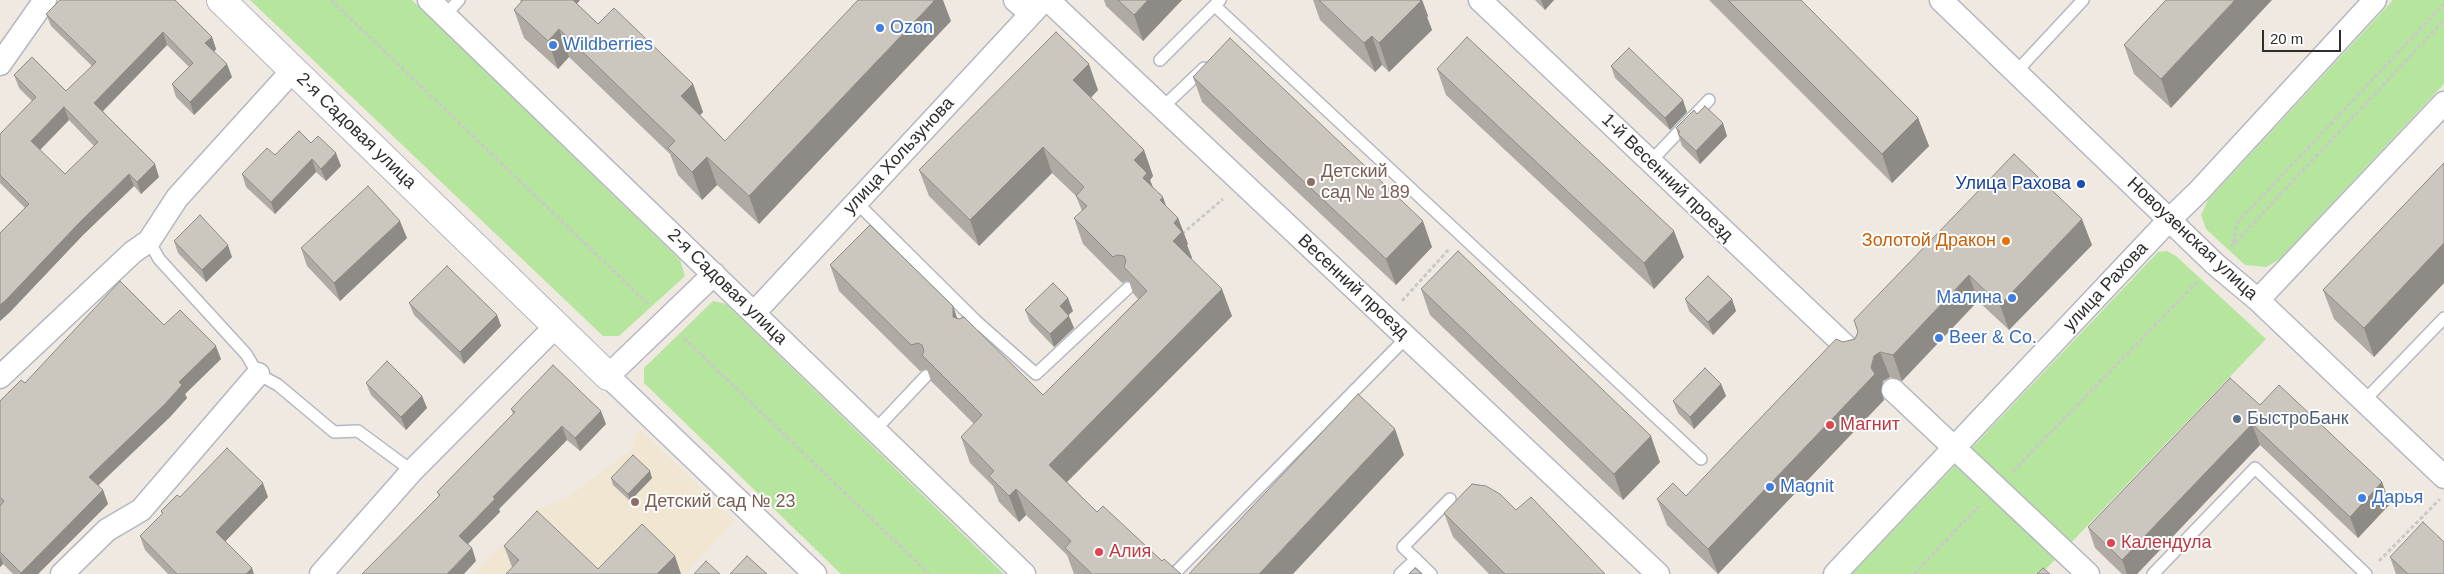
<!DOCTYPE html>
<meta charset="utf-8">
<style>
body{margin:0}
#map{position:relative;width:2444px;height:574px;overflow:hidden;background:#efe9e1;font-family:Helvetica,sans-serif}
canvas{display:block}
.scale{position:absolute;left:2262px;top:30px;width:79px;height:22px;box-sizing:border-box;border:2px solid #2e2e2e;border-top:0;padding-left:6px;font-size:15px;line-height:18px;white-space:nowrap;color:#2e2e2e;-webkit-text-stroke:4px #fff;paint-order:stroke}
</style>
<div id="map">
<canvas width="2444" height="574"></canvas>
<div class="scale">20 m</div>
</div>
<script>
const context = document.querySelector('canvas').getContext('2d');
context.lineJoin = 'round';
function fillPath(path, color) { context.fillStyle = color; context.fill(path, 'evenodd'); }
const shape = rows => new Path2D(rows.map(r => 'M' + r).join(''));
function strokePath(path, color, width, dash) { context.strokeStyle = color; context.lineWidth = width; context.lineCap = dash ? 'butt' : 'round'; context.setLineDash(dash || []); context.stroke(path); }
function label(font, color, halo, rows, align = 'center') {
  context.font = font + ' Helvetica,sans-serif'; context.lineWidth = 4; context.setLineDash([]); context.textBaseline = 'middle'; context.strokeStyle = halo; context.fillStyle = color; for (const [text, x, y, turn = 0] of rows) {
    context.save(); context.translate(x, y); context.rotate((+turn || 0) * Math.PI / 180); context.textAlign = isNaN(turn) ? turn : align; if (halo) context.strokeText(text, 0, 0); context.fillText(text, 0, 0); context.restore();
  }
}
fillPath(shape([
 [639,428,735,521,693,564,688,574,473,574,539,509,570,496,632,449]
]), '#f0e6d1');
fillPath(shape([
 [250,0,412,0,680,260,685,276,619,336,603,336],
 [2393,0,2444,0,2444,84,2280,259,2266,267,2245,265,2206,229,2201,215,2208,200],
 [2167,251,2176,256,2266,339,2041,574,1852,574,2158,252],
 [713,301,726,304,1004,574,841,574,644,383,644,368]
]), '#b6e59e');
const lane = shape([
 [1215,6,1701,459],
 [445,15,459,0],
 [1160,60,1220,0],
 [2016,72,2083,0],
 [1162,108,1204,68],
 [1650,162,1709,100],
 [856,202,976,321],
 [149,241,159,259,246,354,258,374,278,385,334,432,358,431,412,471],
 [968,338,976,321,1036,374,1128,288],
 [2364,401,2444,318],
 [875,430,926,376],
 [1174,574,1407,337],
 [1400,574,1416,559],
 [1431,574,1403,547,1450,499],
 [2153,574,2255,468,2366,574]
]);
const street = shape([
 [429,0,1024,574],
 [1015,0,1031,14],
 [1048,0,1658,574],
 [1480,0,1855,355],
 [1941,0,2215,264,2258,300,2444,477],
 [0,64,45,0],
 [714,274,608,376,815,574],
 [2258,300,2444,103],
 [754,313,1044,0],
 [0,377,133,252,149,241,177,198,293,70],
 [1893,390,2088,574],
 [62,574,107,530,141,510,258,374],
 [321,574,412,471,556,326],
 [1835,574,2169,220,2199,191,2375,0]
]);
const secondary = shape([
 [221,0,608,376]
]);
strokePath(lane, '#b4b7c1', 14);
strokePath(street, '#b4b7c1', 25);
strokePath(secondary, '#b4b7c1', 30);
strokePath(shape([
 [331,0,648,304],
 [1182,234,1223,199],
 [2234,243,2236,224,2444,4],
 [2231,247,2444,20],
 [1402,301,1450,248],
 [684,338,929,574],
 [2013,471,2199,280],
 [2379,561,2440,499],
 [1914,574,1979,506]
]), '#c9c9c9', 3, [4, 2.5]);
strokePath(lane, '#fff', 11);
strokePath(street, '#fff', 22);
strokePath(secondary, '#fff', 28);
fillPath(shape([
 [520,0,580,0,577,4,598,24,693,84,703,112,700,115,725,141,951,21,759,224,717,185,702,200,678,175,670,154,569,57,558,69,524,38,514,10,521,2],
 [1104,0,1182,0,1143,41,1106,6],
 [1313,0,1422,0,1428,16,1427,17,1432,30,1389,72,1382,65,1375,72,1320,20],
 [1535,0,1554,0,1545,10],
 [1709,0,1801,0,1918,118,1929,146,1892,183],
 [2166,0,2171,108,2134,74,2124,45],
 [46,14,212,37,216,49,214,52,232,77,194,115,176,97,172,84,189,67,167,45,103,111,159,177,141,194,134,186,83,235,10,312,0,321,0,233,25,208,0,183,0,134,32,101,19,88,14,75,66,91,92,66,51,26],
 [69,120,94,146,65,174,40,150],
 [1611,66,1687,112,1670,130,1615,78],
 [1437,69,1684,257,1654,289,1446,95],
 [1193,77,1432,247,1396,285,1202,102],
 [1098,90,1091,98,1144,150,1153,176,1150,180,1153,187,1166,206,1178,218,1188,244,1187,245,1192,258,1191,258,1232,316,1067,482,1097,512,1162,561,1181,574,1074,574,1067,555,1026,515,1019,522,999,502,993,486,970,463,961,437,974,424,931,381,927,369,920,371,839,291,830,265,953,306,957,319,1043,395,1138,299,1133,293,1129,281,1127,281,1122,283,1083,244,1074,218,1082,211,1076,196,1052,173,979,246,929,196,919,170],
 [1697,114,1727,136,1700,164,1682,146,1676,128],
 [311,143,341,166,326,181,316,172,275,214,246,187,242,174,275,155],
 [2014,154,2092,245,2009,330,1978,301,1902,381,1890,377,1883,381,1881,391,1884,400,1718,574,1667,525,1657,499,1686,496,1843,342,1855,339],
 [2444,163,2444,283,2374,357,2334,319,2323,290],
 [407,238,340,301,307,266,301,248],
 [174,241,232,257,206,282,178,253],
 [1421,289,1660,462,1623,500,1430,315],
 [1685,299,1732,299,1736,311,1713,335,1689,311],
 [409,303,497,315,501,326,464,364,414,315],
 [1025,310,1073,311,1068,315,1074,328,1054,347,1030,322],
 [164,325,221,359,185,394,187,398,170,417,98,486,103,490,108,504,38,574,13,574,3,564,0,567,0,401,25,383],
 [366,383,422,396,427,408,406,430,371,395],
 [1721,384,1726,396,1694,429,1678,413,1673,401],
 [2260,405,2382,482,2390,504,2358,538,2260,445,2137,574,2122,574,2095,548,2088,527],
 [511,409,606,424,580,451,567,440,499,509,500,512,468,544,472,548,476,561,439,496,437,492,513,414],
 [611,478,652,478,630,501,613,485],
 [180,497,268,497,225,541,254,574,168,574,145,550,140,536,162,514,161,511],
 [1516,510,1605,574,1489,574,1453,537,1444,513],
 [504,546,598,569,512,567],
 [2390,557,2444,574,2396,574]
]), '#afaba4');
fillPath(shape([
 [563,0,580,0,568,13],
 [935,0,943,0,951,21,759,224,749,196],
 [1148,0,1182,0,1143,41,1134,15],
 [1415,0,1422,0,1428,16,1427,17,1432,30,1389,72,1379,43],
 [1541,0,1554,0,1545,10],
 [2235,0,2272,0,2171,108,2161,79],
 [559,29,569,57,558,69,548,41],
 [163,32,167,45,99,115,94,103],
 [1372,36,1382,65,1375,72,1364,43],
 [212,37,216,49,210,56,205,43],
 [227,64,232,77,194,115,190,102],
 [1089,64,1098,90,1082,106,1073,80],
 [693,84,703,112,691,124,681,96],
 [1683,100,1687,112,1670,130,1665,118],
 [64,107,69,120,36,154,31,141],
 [1918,118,1929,146,1892,183,1882,154],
 [1723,123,1727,136,1700,164,1696,151],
 [1043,147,1052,173,979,246,970,220],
 [1144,150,1153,176,1150,180,1157,199,1152,204,1134,160],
 [336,153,341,166,326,181,321,169],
 [707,157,717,185,702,200,692,172],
 [312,159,316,172,275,214,271,202],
 [155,164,159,177,141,194,137,182],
 [129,174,134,186,83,235,10,312,0,321,0,305,79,223],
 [1163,197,1172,223,1160,200],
 [1178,218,1188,244,1187,245,1192,258,1182,267,1173,241,1174,223],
 [2082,219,2092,245,2009,330,2000,305],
 [400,221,407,238,340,301,334,283],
 [1423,221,1432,247,1396,285,1386,259],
 [1674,231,1684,257,1654,289,1644,263],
 [2444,243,2444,283,2374,357,2364,328],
 [228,245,232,257,206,282,202,270],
 [1969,275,1978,301,1902,381,1893,355],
 [1222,289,1232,316,1058,491,1049,465],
 [1068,298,1073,311,1064,319,1060,306],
 [1732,299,1736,311,1713,335,1708,322],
 [953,306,962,332,953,317],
 [497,315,501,326,464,364,460,352],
 [1069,316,1074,328,1054,347,1050,334],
 [216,346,221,359,185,394,187,398,170,417,93,490,89,477,179,382],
 [1880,352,1890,377,1883,381,1881,391,1884,400,1718,574,1708,549,1871,368,1874,356],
 [1721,384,1726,396,1694,429,1690,417],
 [422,396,427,408,406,430,401,417],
 [601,411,606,424,580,451,575,438],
 [2252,424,2260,445,2137,574,2127,574,2122,560],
 [562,426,567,440,499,509,500,512,463,549,459,536,493,497],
 [1395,429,1404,455,1293,574,1259,574],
 [1651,436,1660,462,1623,500,1614,474],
 [650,471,652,478,630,501,628,494],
 [2382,482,2390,504,2358,538,2350,517],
 [263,483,268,497,221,546,216,532],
 [1016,489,1026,515,1019,522,1009,496],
 [103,490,108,504,38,574,21,574,21,573],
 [472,548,476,561,464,574,447,574],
 [0,555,3,564,0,567],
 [675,556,681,574,657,574],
 [252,568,254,574,246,574]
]), '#8e8b86');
const building = shape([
 [60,0,175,0,212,37,205,43,227,64,190,102,172,84,193,63,163,32,94,103,155,164,137,182,129,174,79,223,6,300,0,305,0,233,29,204,0,175,0,134,36,97,14,75,32,57,66,91,96,62,46,14,60,0],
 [64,107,98,142,65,174,31,141,64,107],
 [523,0,573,0,598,24,614,8,693,84,681,96,725,141,858,0,935,0,749,196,707,157,692,172,668,148,675,141,559,29,548,41,514,10,523,0],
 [1118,0,1148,0,1134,15,1118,0],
 [1319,0,1420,0,1421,1,1379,43,1372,36,1364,43,1319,0],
 [1728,0,1801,0,1918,118,1882,154,1728,0],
 [2166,0,2235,0,2161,79,2124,45,2166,0],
 [1056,32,1089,64,1073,80,1144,150,1134,160,1147,173,1143,178,1163,197,1160,200,1178,218,1174,223,1182,232,1173,241,1222,289,1049,465,1097,512,1103,506,1162,561,1164,559,1181,574,1092,574,1065,548,1071,541,1016,489,1009,496,989,476,994,471,961,437,982,415,922,355,924,351,922,345,918,343,911,345,830,265,870,225,953,306,953,317,959,319,964,317,1043,395,1147,291,1124,267,1126,261,1124,256,1117,255,1113,257,1074,218,1087,206,1076,196,1084,187,1043,147,970,220,919,170,1056,32],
 [1467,37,1674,231,1644,263,1437,69,1467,37],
 [1230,38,1423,221,1386,259,1193,77,1230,38],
 [1629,48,1683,100,1665,118,1611,66,1629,48],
 [1705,106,1723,123,1696,151,1678,134,1680,132,1676,128,1694,110,1697,114,1705,106],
 [299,131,311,143,318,136,336,153,321,169,312,159,271,202,242,174,267,148,275,155,299,131],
 [2014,154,2082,219,2000,305,1969,275,1893,355,1880,352,1874,356,1871,368,1875,374,1708,549,1657,499,1673,483,1686,496,1836,339,1843,342,1855,339,1858,332,1854,320,2014,154],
 [2444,163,2444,243,2364,328,2323,290,2444,163],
 [368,186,400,221,334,283,301,248,368,186],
 [200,215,228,245,202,270,174,241,200,215],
 [1458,251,1651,436,1614,474,1421,289,1458,251],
 [447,266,497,315,460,352,409,303,447,266],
 [1708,276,1732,299,1708,322,1685,299,1708,276],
 [120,281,164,325,180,310,216,346,179,382,182,385,165,404,89,477,103,490,21,573,0,552,0,506,4,501,0,497,0,401,21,380,25,383,120,281],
 [1053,283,1068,298,1060,306,1069,316,1050,334,1025,310,1053,283],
 [387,361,422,396,401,417,366,383,387,361],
 [553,365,601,411,575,438,562,426,493,497,495,499,459,536,472,548,447,574,362,574,440,495,437,492,515,412,511,409,553,365],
 [1705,368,1721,384,1690,417,1673,401,1705,368],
 [2230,378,2260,405,2279,385,2382,482,2350,517,2252,424,2122,560,2088,527,2230,378],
 [1358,394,1395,429,1259,574,1189,574,1358,394],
 [227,448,263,483,216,532,252,568,246,574,177,574,140,536,163,513,161,511,177,495,180,497,227,448],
 [633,455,650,471,628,494,611,478,633,455],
 [1472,484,1486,486,1500,494,1516,510,1531,497,1605,574,1505,574,1444,513,1472,484],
 [537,511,598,569,642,524,675,556,657,574,506,574,519,560,504,546,537,511],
 [2423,522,2444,542,2444,574,2408,574,2390,557,2423,522],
 [747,556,767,574,730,574,747,556],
 [706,561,720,574,694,574,706,561],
 [1415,568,1422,574,1409,574,1415,568],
 [2043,568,2050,574,2037,574,2043,568]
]);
fillPath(building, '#cbc7bf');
strokePath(building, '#8e8b86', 1);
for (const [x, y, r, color] of [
 [880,28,5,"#3f7fe0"],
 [553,45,5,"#3f7fe0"],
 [1311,182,5,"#8d6e63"],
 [2081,184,5,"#1a4fb4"],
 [2006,241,5,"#e8710a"],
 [2012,298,5,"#3f7fe0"],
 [1939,338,5,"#3f7fe0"],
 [2237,419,5,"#5c6f8a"],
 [1830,425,5,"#e0444e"],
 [1770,487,5,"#3f7fe0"],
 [2362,498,5,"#3f7fe0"],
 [635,502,5,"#8d6e63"],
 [2111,543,5,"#e0444e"],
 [1099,552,5,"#e0444e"]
]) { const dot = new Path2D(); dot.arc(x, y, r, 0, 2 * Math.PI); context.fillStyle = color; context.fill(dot); strokePath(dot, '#fff', 2); }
label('18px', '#366cbe', '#fff', [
 ["Ozon",890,28],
 ["Wildberries",563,45],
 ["Малина",2002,298,"right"],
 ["Beer & Co.",1949,338],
 ["Magnit",1780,487],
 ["Дарья",2372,498]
], 'left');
label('18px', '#2e2e2e', '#fff', [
 ["2-я Садовая улица",356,131,44],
 ["улица Хользунова",899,156,-47],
 ["1-й Весенний проезд",1667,178,44],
 ["Новоузенская улица",2192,239,43],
 ["2-я Садовая улица",727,287,44],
 ["Весенний проезд",1353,287,43],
 ["улица Рахова",2106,287,-47]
]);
label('18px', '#785e54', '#fff', [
 ["Детский",1321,172],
 ["сад № 189",1321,193],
 ["Детский сад № 23",645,502]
], 'left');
label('18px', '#164399', '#fff', [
 ["Улица Рахова",2071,184]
], 'right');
label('18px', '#c56008', '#fff', [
 ["Золотой Дракон",1996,241]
], 'right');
label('18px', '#4e5e75', '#fff', [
 ["БыстроБанк",2247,419]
], 'left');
label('18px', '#be3a42', '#fff', [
 ["Магнит",1840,425],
 ["Календула",2121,543],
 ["Алия",1109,552]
], 'left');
</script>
